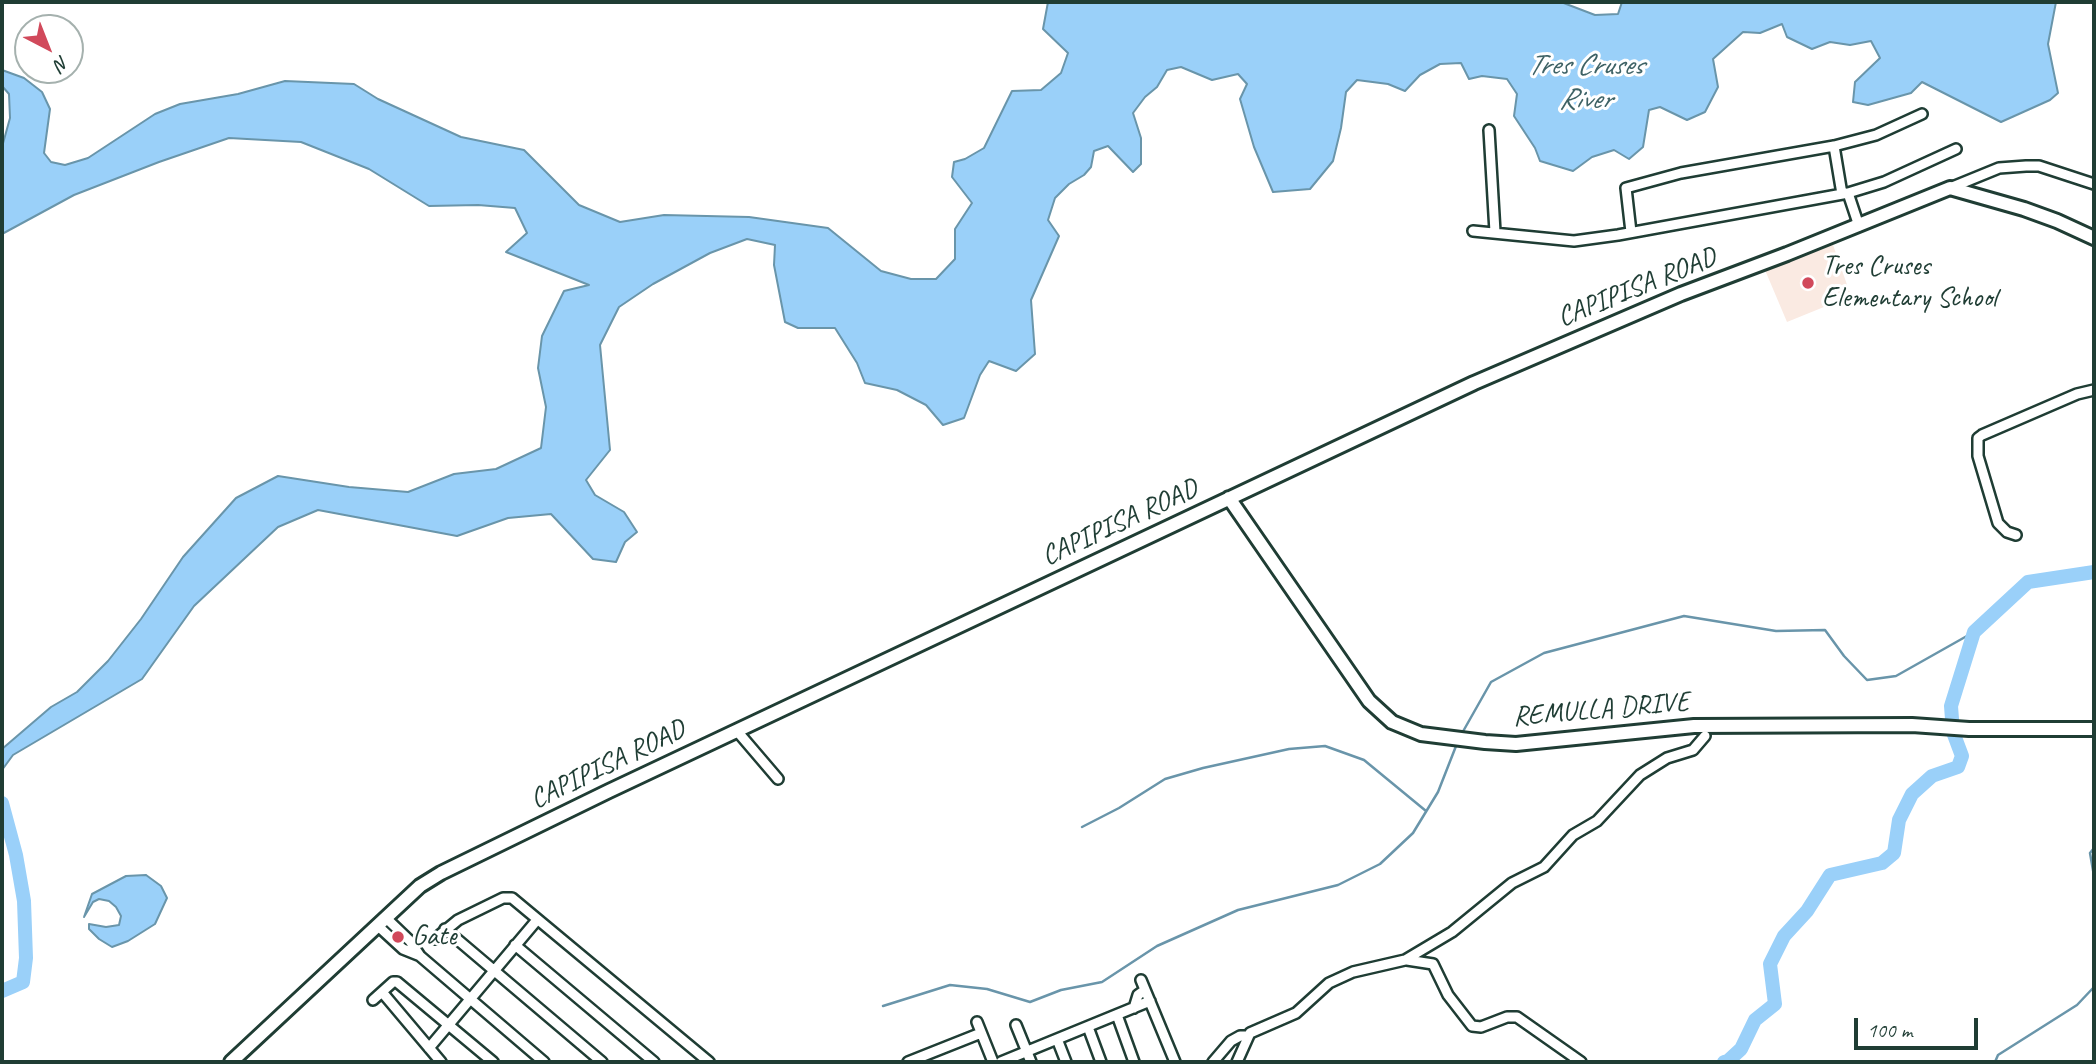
<!DOCTYPE html>
<style>
body{margin:0}
#map{position:relative;width:2096px;height:1064px;overflow:hidden;background:#fff;font-family:Caveat,sans-serif}
canvas{display:block}
.frame{position:absolute;inset:0;border:4px solid #1f3d34;pointer-events:none}
.north{position:absolute;left:14px;top:14px;width:70px;height:70px;box-sizing:border-box;background:#fff;border:2px solid #a5b1ae;border-radius:50%;rotate:138deg;font-size:19px;font-weight:700;line-height:28px;text-align:center;color:#1f3d34}
.north::after{content:'';display:block;margin:auto;width:24px;height:32px;background:#d1495b;clip-path:polygon(50% 0,100% 100%,50% 72%,0 100%)}
.scale{position:absolute;left:1854px;top:1018px;width:124px;height:32px;box-sizing:border-box;border:4px solid #1f3d34;border-top:0;padding-left:9px;font-size:21px;line-height:24px;white-space:nowrap;color:#1f3d34;-webkit-text-stroke:5px #fff;paint-order:stroke}
</style>
<div id="map">
<canvas width="2096" height="1064"></canvas>
<div class="frame"></div>
<div class="north">N</div>
<div class="scale">100 m</div>
</div>
<script>
const context = document.querySelector('canvas').getContext('2d');
context.lineJoin = 'round';
function fillPath(path, color) { context.fillStyle = color; context.fill(path, 'evenodd'); }
const shape = rows => new Path2D(rows.map(r => 'M' + r).join(''));
function strokePath(path, color, width, dash) { context.strokeStyle = color; context.lineWidth = width; context.lineCap = dash ? 'butt' : 'round'; context.setLineDash(dash || []); context.stroke(path); }
function label(font, color, halo, rows, align = 'center') {
  context.font = font + ' Caveat,sans-serif'; context.lineWidth = 6; context.setLineDash([]); context.textBaseline = 'middle'; context.strokeStyle = halo; context.fillStyle = color; for (const [text, x, y, turn = 0] of rows) {
    context.save(); context.translate(x, y); context.rotate((+turn || 0) * Math.PI / 180); context.textAlign = isNaN(turn) ? turn : align; if (halo) context.strokeText(text, 0, 0); context.fillText(text, 0, 0); context.restore();
  }
}
fillPath(shape([
 [1832,242,1851,296,1787,322,1765,270]
]), '#faeae2');
const water = shape([
 [1048,2,1561,2,1595,15,1618,14,1622,2,2056,2,2048,44,2058,93,2050,100,2001,122,1922,82,1911,93,1868,105,1853,102,1855,82,1880,58,1871,41,1850,45,1830,42,1812,49,1787,37,1782,24,1760,33,1743,32,1713,59,1718,87,1705,112,1687,120,1660,107,1649,110,1643,147,1629,159,1614,150,1592,157,1573,171,1540,161,1535,148,1514,116,1517,94,1507,79,1482,76,1469,79,1461,63,1440,64,1420,75,1405,91,1388,84,1357,80,1346,92,1341,128,1333,161,1310,189,1273,192,1254,147,1240,99,1247,84,1238,74,1212,80,1181,67,1167,70,1157,87,1145,97,1133,113,1141,138,1141,164,1133,172,1108,146,1094,151,1091,167,1084,175,1069,184,1055,198,1048,220,1059,236,1031,300,1035,354,1016,371,989,361,980,375,964,418,943,425,926,405,897,390,865,383,857,363,835,328,798,328,785,322,774,265,775,245,747,239,710,253,653,284,619,307,600,345,610,450,586,480,595,495,624,512,637,532,625,542,616,562,593,559,551,514,508,518,457,536,318,510,278,527,194,606,142,679,13,755,2,770,2,749,51,707,77,692,108,661,141,619,183,557,236,498,278,476,349,487,408,492,454,474,496,469,541,448,546,407,538,368,542,336,564,291,589,285,506,252,527,233,515,208,478,205,429,206,369,169,301,142,229,138,159,162,74,195,2,234,2,147,10,118,9,94,2,86,2,70,24,78,42,92,50,109,44,153,51,162,65,165,88,158,155,114,180,104,238,94,285,81,354,84,378,99,461,137,524,150,579,205,620,222,664,215,749,217,828,228,881,271,911,279,936,279,955,259,955,229,972,203,952,177,954,162,965,159,984,148,1012,91,1041,90,1061,73,1068,53,1043,29,1048,2],
 [146,875,161,886,167,898,155,924,128,941,112,947,99,939,89,929,89,924,106,927,119,925,121,916,116,907,109,901,99,899,93,902,84,917,92,894,126,876,146,875]
]);
fillPath(water, '#9ad0f9');
strokePath(water, '#6995aa', 2);
strokePath(shape([
 [1461,735,1491,682,1544,653,1684,616,1776,631,1825,630,1844,656,1867,680,1896,676,1974,632],
 [1082,827,1119,808,1165,779,1203,768,1289,749,1325,746,1364,760,1426,811],
 [2094,848,2090,853,2094,876],
 [883,1006,950,985,987,989,1030,1002,1061,990,1102,982,1157,946,1238,910,1338,885,1380,864,1413,833,1438,792,1458,741],
 [1995,1062,1998,1055,2077,1005,2094,987]
]), '#6995aa', 2.5);
strokePath(shape([
 [2,803,16,855,24,901,26,958,23,982,2,991],
 [1724,1062,1728,1061,1741,1049,1755,1020,1775,1004,1770,964,1784,936,1807,911,1830,875,1882,863,1894,853,1899,820,1912,794,1932,776,1958,767,1962,756,1953,732,1951,706,1974,632,2028,582,2094,572]
]), '#9ad0f9', 14);
const street = shape([
 [1489,130,1495,232],
 [1834,146,1842,194],
 [1950,188,1999,168,2026,166,2039,166,2094,184],
 [1848,193,1859,226],
 [1473,231,1574,241,1618,235,1848,193,1884,182,1956,149],
 [1631,232,1626,188,1681,173,1834,146,1876,135,1922,114],
 [2016,535,2007,532,1998,523,1978,456,1978,438,1982,435,2077,394,2094,390],
 [737,731,778,779],
 [386,918,410,941,420,956,544,1062],
 [378,926,403,949,418,955],
 [445,929,602,1062],
 [435,939,458,920,503,898,512,898,709,1062],
 [515,945,654,1062],
 [1407,960,1433,964,1448,995,1472,1026,1481,1027,1507,1017,1517,1017,1581,1062],
 [1141,980,1175,1062],
 [382,992,441,1062],
 [373,1000,393,982,397,982,493,1062],
 [1134,1008,1138,995,1145,990],
 [1117,1015,1134,1062],
 [977,1022,993,1062],
 [1016,1025,1031,1062],
 [1088,1027,1101,1062],
 [1057,1039,1066,1062],
 [429,1048,537,920],
 [908,1062,981,1033],
 [1001,1062,1150,1001],
 [1213,1062,1231,1041,1240,1036,1248,1036],
 [1237,1062,1250,1033,1296,1013,1329,983,1353,972,1405,960,1452,932,1512,883,1544,867,1573,835,1597,821,1640,775,1667,758,1693,750,1705,736]
]);
const secondary = shape([
 [1229,498,1369,701,1392,722,1421,734,1485,742,1516,744,1694,726,1912,725,1969,729,2094,729],
 [231,1062,420,886,441,873,609,791,1474,383,1681,294,1787,254,1950,188,2024,209,2057,221,2094,238]
]);
strokePath(street, '#1f3d34', 14);
strokePath(secondary, '#1f3d34', 18);
strokePath(street, '#fff', 9);
strokePath(secondary, '#fff', 12);
for (const [x, y, r, color] of [
 [1808,283,7,"#d1495b"],
 [398,937,7,"#d1495b"]
]) { const dot = new Path2D(); dot.arc(x, y, r, 0, 2 * Math.PI); context.fillStyle = color; context.fill(dot); strokePath(dot, '#fff', 2.5); }
label('28px', '#1f3d34', '#fff', [
 ["Tres Cruses",1822,267],
 ["Elementary School",1822,299],
 ["Gate",412,937]
], 'left');
label('28px', '#1f3d34', '#fff', [
 ["CAPIPISA ROAD",1637,288,-22],
 ["CAPIPISA ROAD",1120,523,-25],
 ["REMULLA DRIVE",1601,710,-5],
 ["CAPIPISA ROAD",608,765,-26]
]);
label('italic 30px', '#3e6265', '#fff', [
 ["Tres Cruses",1585,66],
 ["River",1585,100]
]);
</script>
